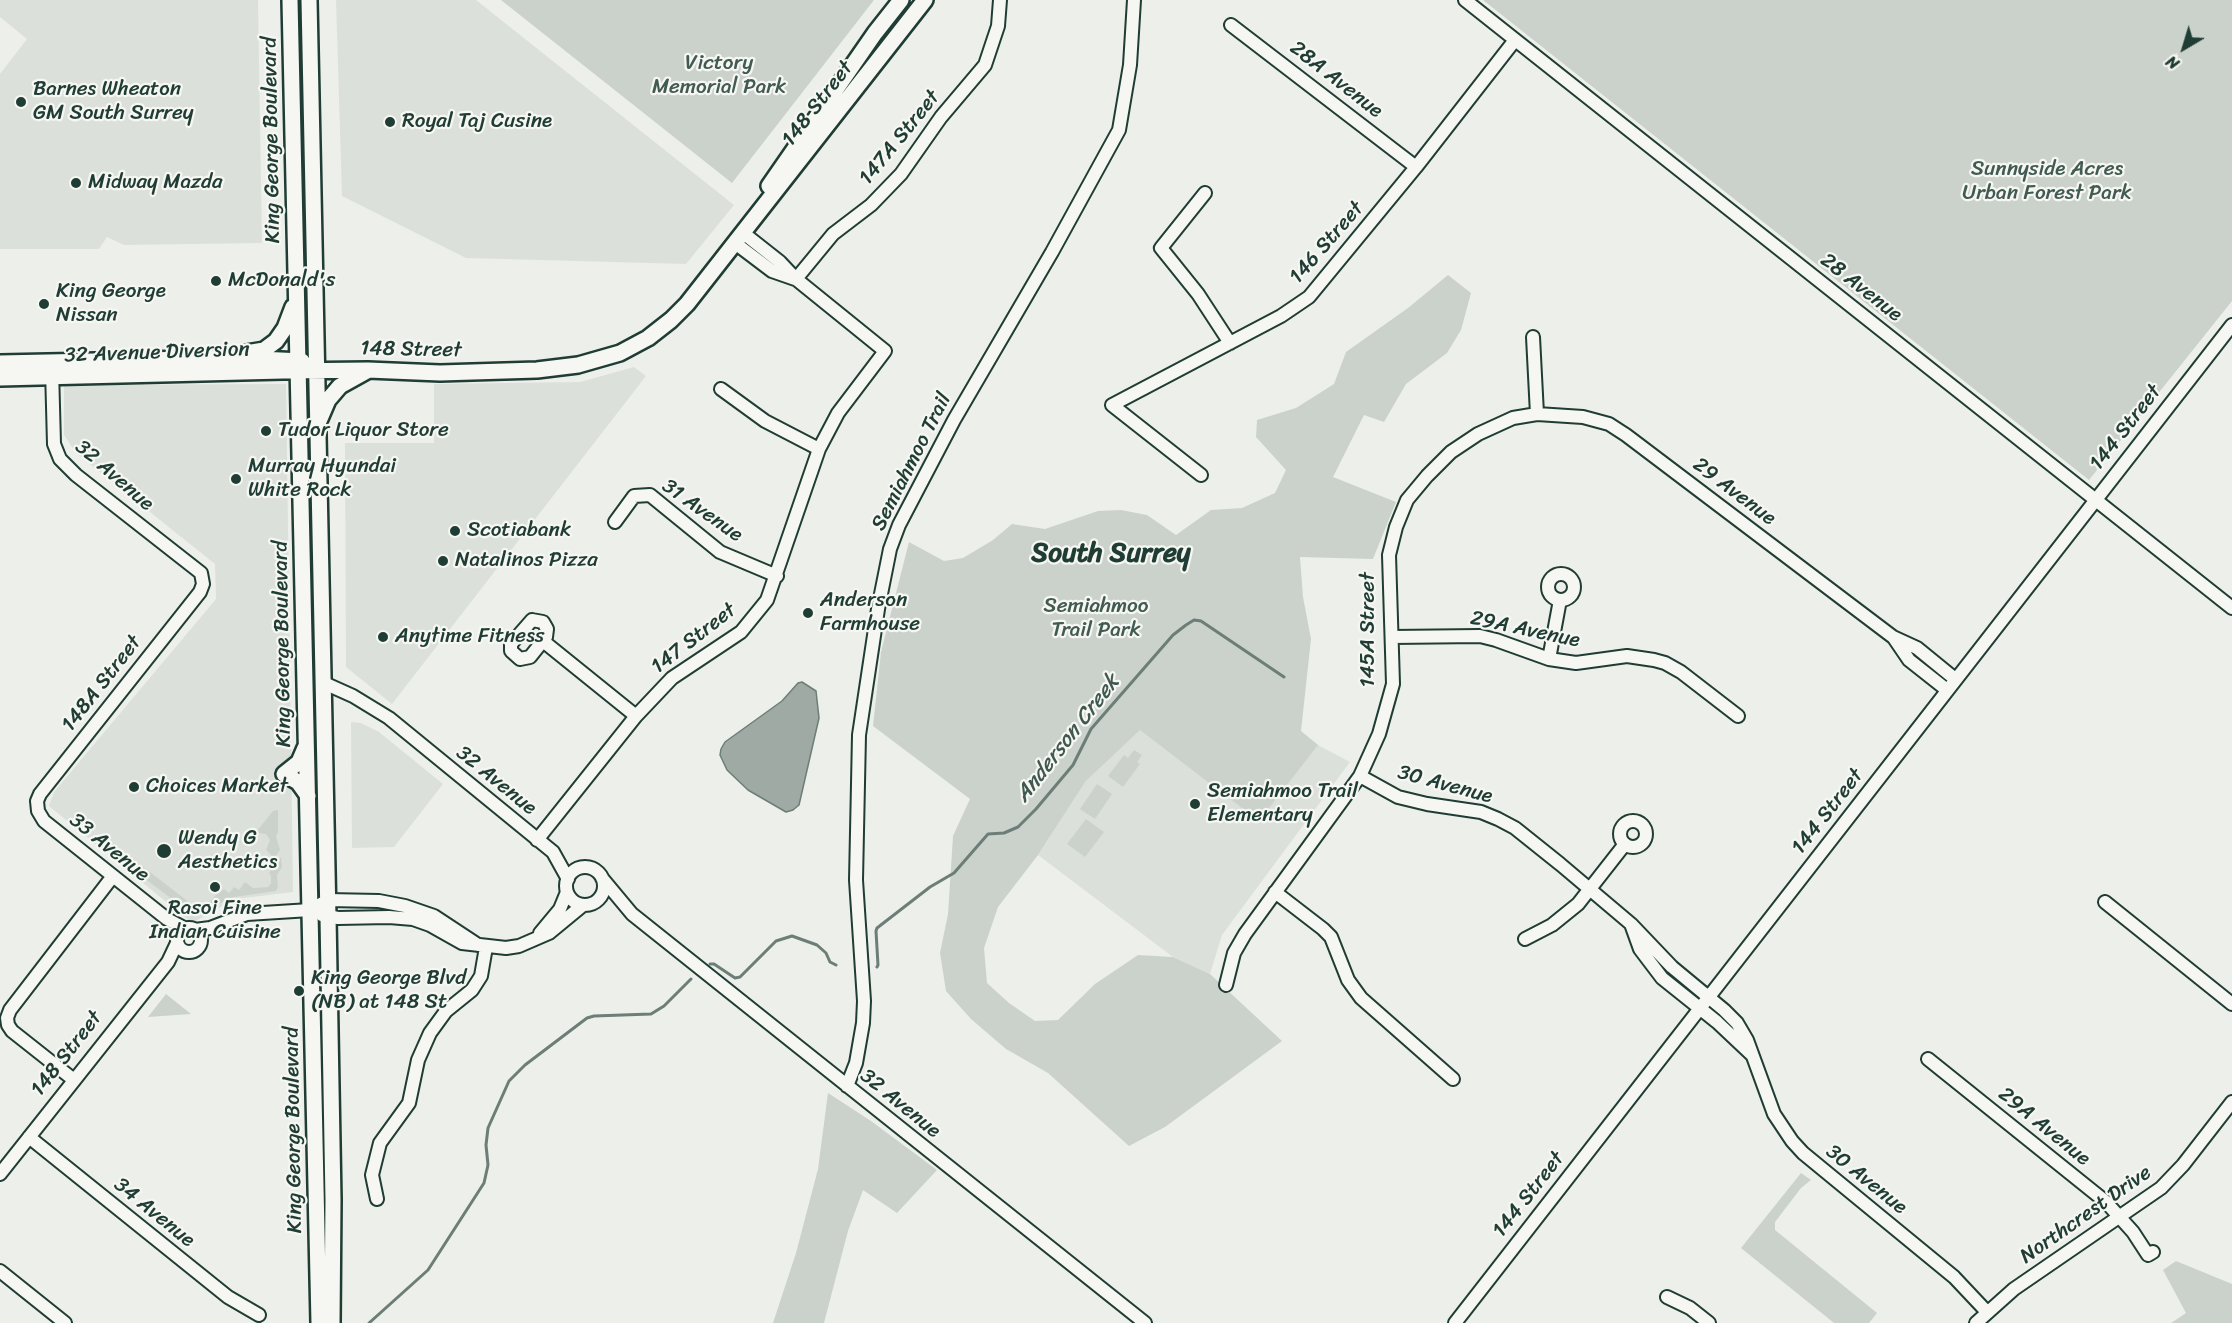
<!DOCTYPE html>
<style>
body{margin:0}
#map{position:relative;width:2232px;height:1323px;overflow:hidden;background:#edefea;font-family:Sriracha,sans-serif}
canvas{display:block}
.north{position:absolute;left:2154px;top:18px;width:60px;height:60px;-webkit-text-stroke:4px #f6f6f2;paint-order:stroke;rotate:218deg;font-size:16px;font-weight:700;line-height:24px;text-align:center;color:#1f3d34}
.north::after{content:'';display:block;margin:auto;width:21px;height:27px;background:#1f3d34;clip-path:polygon(50% 0,100% 100%,50% 72%,0 100%)}
</style>
<div id="map">
<canvas width="2232" height="1323"></canvas>
<div class="north">N</div>
</div>
<script>
const context = document.querySelector('canvas').getContext('2d');
context.lineJoin = 'round';
function fillPath(path, color) { context.fillStyle = color; context.fill(path, 'evenodd'); }
const shape = rows => new Path2D(rows.map(r => 'M' + r).join(''));
function strokePath(path, color, width, dash) { context.strokeStyle = color; context.lineWidth = width; context.lineCap = dash ? 'butt' : 'round'; context.setLineDash(dash || []); context.stroke(path); }
function label(font, color, halo, rows, align = 'center') {
  context.font = font + ' Sriracha,sans-serif'; context.lineWidth = 4.5; context.setLineDash([]); context.textBaseline = 'middle'; context.strokeStyle = halo; context.fillStyle = color; for (const [text, x, y, turn = 0] of rows) {
    context.save(); context.translate(x, y); context.rotate((+turn || 0) * Math.PI / 180); context.textAlign = isNaN(turn) ? turn : align; if (halo) context.strokeText(text, 0, 0); context.fillText(text, 0, 0); context.restore();
  }
}
fillPath(shape([
 [0,0,258,0,262,243,124,245,107,237,99,249,0,249,0,74,27,39,0,17],
 [336,0,476,0,734,205,686,264,466,258,342,196],
 [634,367,646,376,392,704,346,667,345,443,434,443,434,384,580,382],
 [286,384,293,892,235,899,192,923,49,806,54,792,216,599,215,564,76,453,64,435,64,385],
 [1199,653,1318,745,1350,762,1222,935,1210,974,1173,957,1038,855,1086,781,1140,729],
 [351,722,361,723,379,732,443,784,394,847,352,848]
]), '#dce0db');
fillPath(shape([
 [501,0,874,0,732,183],
 [1483,0,2232,0,2232,301,2089,480],
 [1448,275,1471,293,1461,330,1447,353,1406,384,1384,422,1364,415,1333,477,1396,502,1373,559,1300,557,1303,597,1311,639,1301,731,1318,745,1259,821,1140,730,1086,781,1038,855,998,907,984,948,987,983,1009,1003,1035,1021,1058,1020,1095,984,1138,955,1173,957,1210,974,1282,1041,1165,1127,1129,1146,1048,1073,1006,1049,971,1019,946,991,940,953,948,914,953,836,970,799,873,726,881,652,909,542,944,561,963,558,993,540,1012,524,1045,529,1098,511,1121,510,1147,515,1176,535,1211,510,1242,508,1275,493,1286,470,1256,437,1257,420,1296,408,1334,384,1346,352,1408,308],
 [1134,750,1142,755,1137,762,1140,764,1123,787,1108,776,1124,755,1128,758],
 [1097,784,1112,794,1095,819,1080,809],
 [278,810,278,832,276,836,280,850,274,858,266,850,270,840,266,834,258,833,253,836,273,811],
 [1086,819,1104,832,1085,857,1067,844],
 [281,857,282,867,277,875,278,887,276,891,234,897,203,911,215,896,224,889,229,893,234,887,239,890,245,882,253,888,268,887,271,883,271,876,269,873],
 [133,859,194,906,187,908,176,902,140,875,134,869,132,861],
 [166,994,191,1014,148,1017],
 [828,1093,871,1121,937,1170,897,1213,863,1190,848,1231,824,1323,773,1323,796,1253,818,1169],
 [1801,1173,1811,1180,1801,1188,1775,1222,1775,1230,1877,1313,1869,1323,1834,1323,1741,1248],
 [2176,1261,2232,1284,2232,1323,2171,1323,2186,1313,2163,1270]
]), '#cbd2cc');
const water = shape([
 [802,682,816,691,819,718,799,805,793,810,786,812,748,790,727,770,720,755,721,749,725,742,782,701,798,683,802,682]
]);
fillPath(water, '#9faaa4');
strokePath(water, '#6c7e77', 1.5);
strokePath(shape([
 [710,964,714,964,735,978,740,977,776,941,792,936,817,945,826,953,830,962,836,965],
 [877,967,878,965,876,931,877,928,930,887,954,873,988,834,1004,833,1018,827,1036,809,1073,765,1091,729,1173,635,1186,625,1194,620,1201,621,1284,677],
 [369,1323,428,1270,484,1183,488,1165,486,1145,488,1128,509,1081,525,1065,587,1018,594,1016,651,1014,664,1006,691,979]
]), '#6c7e77', 3);
const minor = shape([
 [1465,0,2232,608],
 [1231,25,1416,167],
 [1205,193,1161,248,1198,294,1230,343],
 [735,243,772,271,795,279],
 [796,279,833,234,871,205,901,174,941,117,985,65,998,26,1000,0],
 [1533,337,1537,414],
 [52,369,54,444,60,459,76,475,201,573,203,584,200,592,40,794,37,801,38,811,44,821,167,919,186,929],
 [721,389,765,421,819,449],
 [1201,475,1112,405,1281,316,1309,297,1416,167,1515,40],
 [615,522,634,496,650,495,720,552,777,576],
 '1548 587a13 13 0 1 1 26 0a13 13 0 1 1-26 0Z',
 [532,620,543,622,547,629,546,637,530,657,520,659,511,651,511,644,532,620],
 [1392,637,1480,636,1496,640,1549,659,1576,663,1627,656,1654,660,1665,663,1681,672,1738,716],
 [1894,638,1909,660,1947,690],
 [543,641,636,716],
 [1549,659,1560,600],
 [324,683,353,696,389,718,553,852,568,879],
 [1360,776,1398,797,1427,804,1481,812,1498,819,1515,828,1560,864,1631,924],
 '1620 834a13 13 0 1 1 26 0a13 13 0 1 1-26 0Z',
 [537,840,636,716,672,678,741,632,767,600,819,449,838,413,885,351,796,279,780,262,742,232],
 '566 886a19 19 0 1 1 38 0a19 19 0 1 1-38 0Z',
 [602,878,632,914,1145,1323],
 [1275,892,1323,929,1331,937,1348,980,1361,998,1453,1079],
 [2105,902,2232,1004],
 [322,915,338,918,389,917,413,919,430,925,462,943,506,948,519,946,549,933,583,905],
 '177 940a12 12 0 1 1 24 0a12 12 0 1 1-24 0Z',
 [195,930,210,928,247,914,310,910,328,900,379,901,405,906,434,916,478,945],
 [540,933,560,909,567,892],
 [1525,939,1552,925,1578,904,1625,844],
 [1226,985,1234,953,1245,934,1360,776,1379,734,1393,684,1389,555,1396,527,1407,500,1427,476,1451,452,1478,434,1513,418,1537,414,1583,417,1609,424,1626,435,1893,637,1917,648,1955,679],
 [1752,1055,1717,1022,1662,978,1640,949,1631,924,1672,967,1724,1010,1737,1023,1747,1040,1774,1114,1792,1141,1803,1153,1954,1277,1987,1312],
 [1928,1059,2106,1202,2133,1232,2148,1255,2153,1252],
 [74,1080,12,1031,8,1025,7,1018,10,1010,113,876],
 [847,1086,856,1063,863,1023,864,1001,856,880,859,735,878,609,890,549,899,525,954,420,1052,252,1119,130,1130,65,1134,0],
 [29,1137,228,1297,259,1315],
 [0,1174,168,962,177,943],
 [377,1199,372,1175,380,1143,409,1103,418,1060,430,1033,446,1011,472,990,481,976,486,947],
 [0,1271,65,1323],
 [1667,1297,1690,1308,1709,1323],
 [1455,1323,2232,325],
 [1976,1323,2014,1289,2161,1188,2183,1165,2232,1102]
]);
const major = shape([
 [290,0,319,1323],
 [309,0,328,917,333,1200,332,1323],
 [769,186,875,33,901,0],
 [246,353,264,350,276,341,285,328,293,307],
 [0,363,238,358,302,361],
 [0,378,283,371,368,370,440,373,537,370,578,365,620,353,648,338,671,320,687,304,925,0],
 [319,421,328,400,340,386,367,371],
 [305,748,299,762,284,774,298,782,308,796]
]);
strokePath(minor, '#1f3d34', 16);
strokePath(major, '#1f3d34', 20);
strokePath(minor, '#f6f6f2', 12);
strokePath(major, '#f6f6f2', 15);
for (const [x, y, r, color] of [
 [21,102,6,"#1f3d34"],
 [390,122,6,"#1f3d34"],
 [76,183,6,"#1f3d34"],
 [216,281,6,"#1f3d34"],
 [44,304,6,"#1f3d34"],
 [266,431,6,"#1f3d34"],
 [236,479,6,"#1f3d34"],
 [455,531,6,"#1f3d34"],
 [443,561,6,"#1f3d34"],
 [808,613,6,"#1f3d34"],
 [383,637,6,"#1f3d34"],
 [134,787,6,"#1f3d34"],
 [1195,804,6,"#1f3d34"],
 [164,851,8,"#1f3d34"],
 [215,887,6,"#1f3d34"],
 [299,991,6,"#1f3d34"]
]) { const dot = new Path2D(); dot.arc(x, y, r, 0, 2 * Math.PI); context.fillStyle = color; context.fill(dot); strokePath(dot, '#f6f6f2', 2); }
label('21px', '#415b52', '#f6f6f2', [
 ["Victory",719,64],
 ["Memorial Park",719,88],
 ["Sunnyside Acres",2047,170],
 ["Urban Forest Park",2047,194],
 ["Semiahmoo",1096,607],
 ["Trail Park",1096,631]
]);
label('21px', '#1f3d34', '#f6f6f2', [
 ["28A Avenue",1336,80,38],
 ["148 Street",818,104,-52],
 ["147A Street",900,138,-51],
 ["King George Boulevard",272,140,-91],
 ["146 Street",1327,243,-49],
 ["28 Avenue",1861,288,38],
 ["148 Street",411,350,1],
 ["32 Avenue Diversion",157,353,-2],
 ["144 Street",2126,428,-52],
 ["Semiahmoo Trail",912,462,-63],
 ["32 Avenue",114,476,41],
 ["29 Avenue",1734,492,37],
 ["31 Avenue",702,511,35],
 ["145A Street",1369,630,-90],
 ["29A Avenue",1525,630,12],
 ["147 Street",694,639,-38],
 ["King George Boulevard",283,644,-91],
 ["148A Street",102,684,-52],
 ["32 Avenue",496,781,39],
 ["30 Avenue",1445,785,15],
 ["144 Street",1828,812,-52],
 ["33 Avenue",109,848,39],
 ["148 Street",67,1054,-52],
 ["32 Avenue",900,1104,39],
 ["29A Avenue",2044,1127,39],
 ["King George Boulevard",294,1130,-91],
 ["30 Avenue",1866,1180,39],
 ["144 Street",1529,1195,-52],
 ["34 Avenue",154,1213,39],
 ["Northcrest Drive",2086,1215,-35]
]);
label('21px', '#1f3d34', '#f6f6f2', [
 ["Barnes Wheaton",33,90],
 ["GM South Surrey",33,114],
 ["Royal Taj Cusine",402,122],
 ["Midway Mazda",88,183],
 ["McDonald's",228,281],
 ["King George",56,292],
 ["Nissan",56,316],
 ["Tudor Liquor Store",278,431],
 ["Murray Hyundai",248,467],
 ["White Rock",248,491],
 ["Scotiabank",467,531],
 ["Natalinos Pizza",455,561],
 ["Anderson",820,601],
 ["Farmhouse",820,625],
 ["Anytime Fitness",395,637],
 ["Choices Market",146,787],
 ["Semiahmoo Trail",1207,792],
 ["Elementary",1207,816],
 ["Wendy G",178,839],
 ["Aesthetics",178,863],
 ["Rasoi Fine",215,909,"center"],
 ["Indian Cuisine",215,933,"center"],
 ["King George Blvd",311,979],
 ["(NB) at 148 St",311,1003]
], 'left');
label('italic 22px', '#3f5850', '#f6f6f2', [
 ["Anderson Creek",1068,739,-52]
]);
label('bold 27px', '#1f3d34', '#f6f6f2', [
 ["South Surrey",1111,554]
]);
</script>
